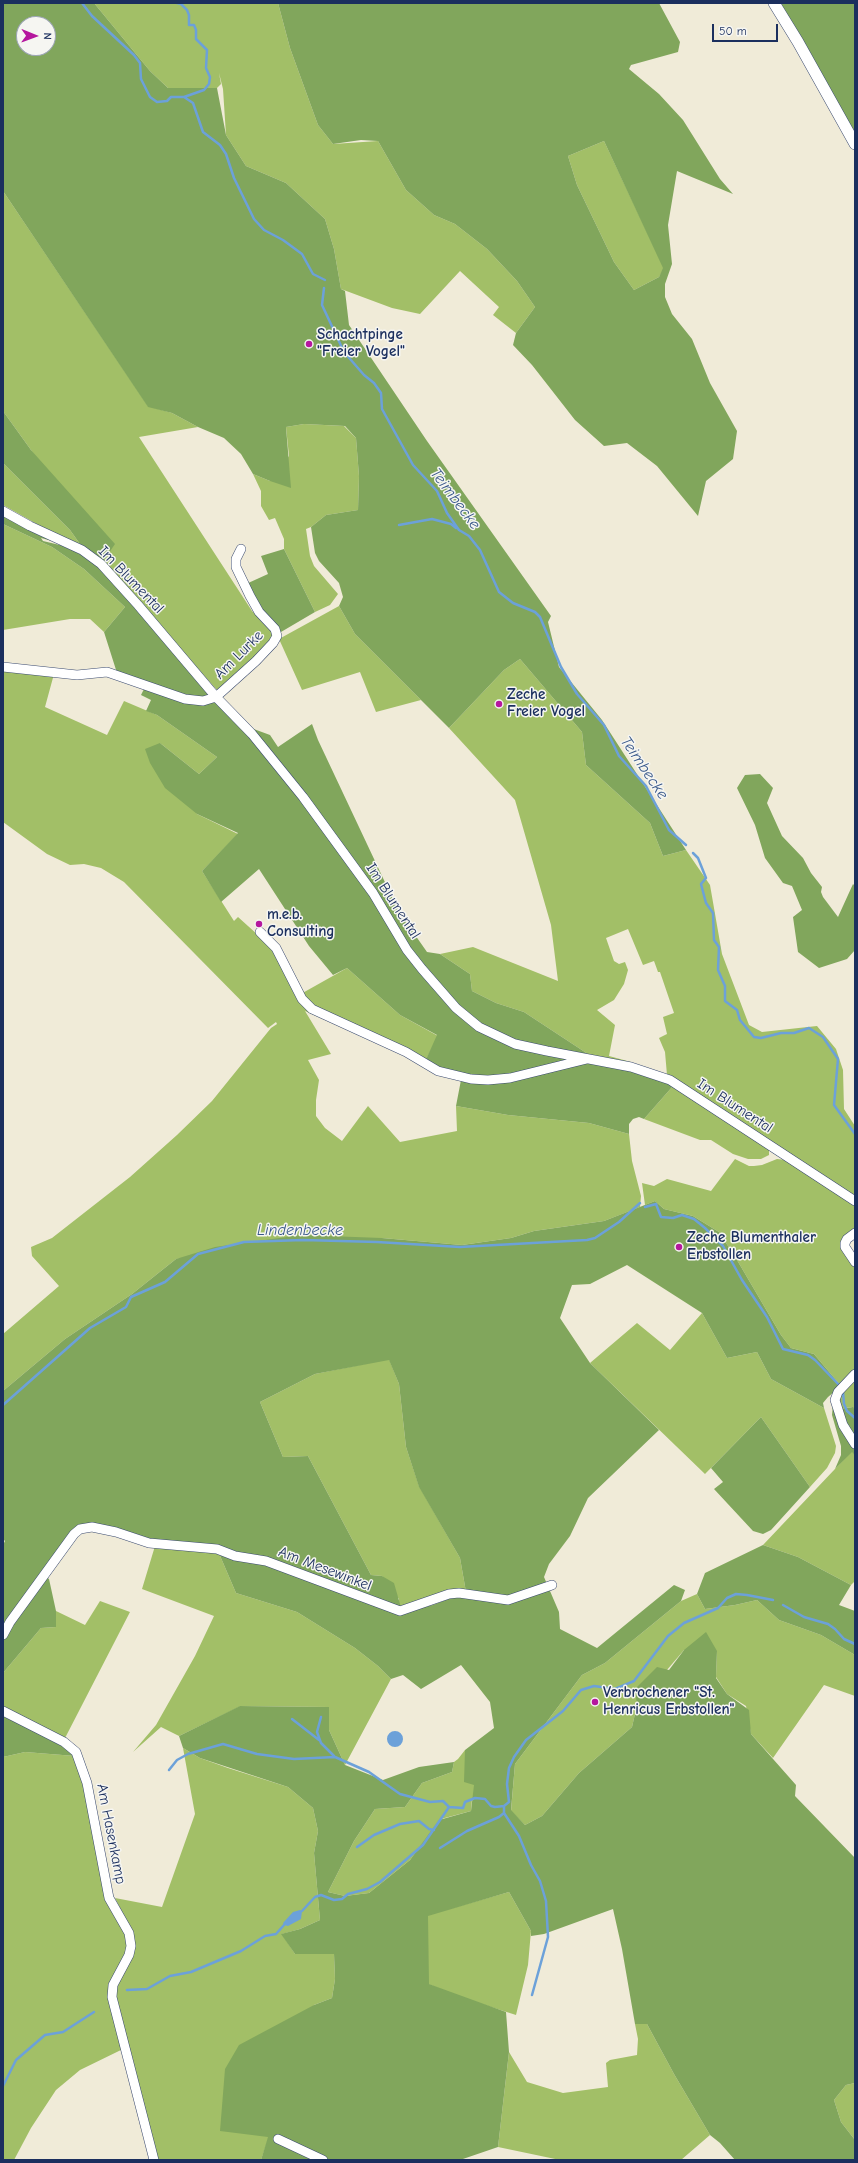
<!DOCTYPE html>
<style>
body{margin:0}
#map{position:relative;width:858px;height:2163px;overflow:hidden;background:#f0ebd8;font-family:"Comic Neue",sans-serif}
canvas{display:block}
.frame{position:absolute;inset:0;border:4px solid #1b2f5e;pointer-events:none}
.north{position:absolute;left:16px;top:16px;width:40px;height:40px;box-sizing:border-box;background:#f6f6f2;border:1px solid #9ea6b7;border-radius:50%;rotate:91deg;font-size:11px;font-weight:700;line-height:16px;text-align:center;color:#1b2f5e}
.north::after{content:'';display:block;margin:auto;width:14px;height:18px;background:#b5179e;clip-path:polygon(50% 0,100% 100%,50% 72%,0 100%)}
.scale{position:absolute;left:712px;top:24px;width:66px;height:18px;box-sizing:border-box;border:2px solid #1b2f5e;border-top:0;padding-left:5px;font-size:12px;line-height:14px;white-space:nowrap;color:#1b2f5e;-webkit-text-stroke:3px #f6f6f2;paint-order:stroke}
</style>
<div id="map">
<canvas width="858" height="2163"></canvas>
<div class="frame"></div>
<div class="north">N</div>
<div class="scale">50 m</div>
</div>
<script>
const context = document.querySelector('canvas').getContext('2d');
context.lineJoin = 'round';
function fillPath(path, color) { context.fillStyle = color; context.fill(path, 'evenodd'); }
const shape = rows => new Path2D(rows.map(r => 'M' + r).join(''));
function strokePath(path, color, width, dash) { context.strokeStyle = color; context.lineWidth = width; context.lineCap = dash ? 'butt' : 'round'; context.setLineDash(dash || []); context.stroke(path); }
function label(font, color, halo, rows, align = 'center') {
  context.font = font + ' "Comic Neue",sans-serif'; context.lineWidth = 3; context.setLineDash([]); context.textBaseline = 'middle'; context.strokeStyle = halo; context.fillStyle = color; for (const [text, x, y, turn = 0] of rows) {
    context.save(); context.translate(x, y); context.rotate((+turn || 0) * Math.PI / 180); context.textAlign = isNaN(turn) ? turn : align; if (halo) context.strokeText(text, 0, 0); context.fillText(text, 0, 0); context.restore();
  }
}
fillPath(shape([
 [94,3,278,3,290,48,318,125,333,144,378,141,406,190,434,215,455,224,487,249,517,281,535,307,516,333,493,315,499,307,460,271,420,314,392,308,341,289,334,249,325,219,286,183,246,166,226,135,223,89,219,73,221,84,217,88,168,88,150,71],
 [604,141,664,268,659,277,634,290,614,262,577,185,568,156],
 [3,191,148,406,172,413,198,427,139,437,252,611,269,627,273,633,269,645,217,690,102,563,31,450,3,411],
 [304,424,344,426,356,438,359,476,358,510,326,515,311,527,306,529,310,556,314,566,338,594,330,605,315,612,284,549,284,539,275,518,269,520,261,506,261,491,253,474,270,481,289,456,286,427],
 [3,463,70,530,85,551,3,505],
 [3,524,52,547,84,569,125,607,104,632,90,619,70,619,3,630],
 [339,606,355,634,421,700,376,712,360,672,302,690,279,639],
 [520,659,582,732,586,765,650,823,663,856,686,850,710,885,722,954,749,1025,762,1032,817,1026,836,1049,843,1070,844,1109,855,1126,855,1198,667,1075,665,1052,659,1038,667,1034,663,1017,674,1013,660,972,658,972,654,961,643,965,628,929,606,938,614,961,619,964,625,962,628,970,624,984,614,1000,597,1010,615,1025,609,1056,631,1062,594,1058,524,1012,496,1003,472,991,470,974,440,954,473,947,558,981,551,925,515,800,449,728,504,670],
 [3,669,54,674,45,707,107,735,124,701,157,715,217,757,199,774,160,743,197,814,238,834,202,871,234,921,238,917,268,944,277,955,299,995,347,968,400,1015,438,1036,424,1064,305,1011,331,1054,308,1060,319,1080,316,1100,316,1116,325,1128,342,1141,368,1106,400,1142,457,1131,456,1106,508,1115,589,1123,629,1134,632,1161,641,1196,640,1207,604,1221,534,1231,511,1238,462,1245,382,1238,176,1259,132,1294,65,1339,3,1391,3,1334,59,1286,32,1256,31,1247,52,1238,130,1177,177,1135,212,1101,271,1028,277,1024,276,1022,268,1028,124,882,101,868,84,864,70,865,47,854,3,822],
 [673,1086,769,1149,769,1155,761,1159,748,1159,733,1154,711,1140,700,1140,644,1119],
 [735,1159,749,1166,754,1166,762,1165,777,1159,786,1160,855,1204,855,1231,844,1239,855,1266,855,1371,841,1386,814,1354,791,1348,781,1335,737,1260,719,1232,693,1216,664,1209,655,1201,645,1205,642,1183,654,1186,667,1179,711,1191],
 [702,1313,727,1358,757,1352,771,1379,824,1408,836,1446,835,1453,827,1468,810,1487,761,1417,705,1474,590,1363,637,1323,670,1350],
 [389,1359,399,1384,406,1447,419,1486,460,1558,466,1592,433,1605,398,1613,399,1599,382,1576,371,1575,308,1456,283,1457,260,1402,315,1374],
 [855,1377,855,1410,852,1407,838,1409,838,1399],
 [852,1451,855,1456,855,1581,851,1585,798,1557,763,1545],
 [155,1546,218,1551,236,1593,297,1612,355,1648,378,1666,391,1679,345,1765,329,1730,328,1707,241,1706,179,1736,161,1727,133,1752,156,1725,195,1656,214,1616,142,1589],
 [697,1594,705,1609,735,1605,757,1600,779,1620,821,1635,855,1655,855,1696,824,1685,773,1758,751,1734,746,1706,727,1694,716,1677,717,1651,684,1650,637,1705,632,1727,579,1773,542,1816,525,1825,511,1811,515,1764,582,1675,605,1663,681,1601],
 [100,1601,130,1612,64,1740,3,1709,3,1673,41,1628,56,1627,56,1611,85,1625],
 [183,1748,200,1758,228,1768,288,1787,313,1808,318,1831,314,1853,320,1920,300,1929,282,1934,295,1954,334,1954,335,1979,332,1998,314,2005,261,2160,156,2160,116,2011,117,1983,130,1958,130,1928,115,1898,162,1907,195,1814],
 [465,1750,465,1762,495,1784,472,1799,471,1811,441,1819,410,1860,369,1893,345,1896,328,1892,354,1841,375,1809,405,1807,422,1783,452,1772,454,1762,458,1759],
 [25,1752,75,1756,92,1820,98,1858,126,1934,128,1947,124,1959,112,1985,123,2049,80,2070,56,2090,31,2128,14,2160,3,2160,3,1757],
 [509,1892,531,1931,528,1965,516,2015,463,1998,428,1984,428,1915],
 [635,2024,647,2024,674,2074,710,2135,681,2160,560,2160,498,2147,509,2052,527,2082,563,2093,608,2087,606,2063,610,2060,637,2055,638,2039],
 [855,2083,855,2140,841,2122,834,2100,846,2085]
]), '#a2bf67');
fillPath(shape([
 [3,3,94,3,150,71,168,88,217,88,226,135,246,166,286,183,325,219,334,249,341,289,345,291,349,325,427,441,551,616,548,622,559,667,602,720,686,850,663,856,650,823,586,765,582,732,520,659,504,670,449,728,355,634,339,606,343,597,339,583,319,561,315,553,311,527,326,515,358,510,359,476,356,438,345,426,304,424,286,427,291,488,270,481,253,474,241,454,224,438,198,427,172,413,148,407,3,191],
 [24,24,48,24,48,48,24,48],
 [278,3,659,3,680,42,678,52,631,65,629,69,659,94,683,120,720,179,733,194,677,171,668,225,672,264,665,284,665,297,672,314,692,339,710,383,737,431,733,459,706,481,698,516,657,466,627,443,604,446,575,420,532,365,513,345,516,333,535,307,517,281,487,249,455,224,434,215,406,190,378,141,361,140,333,144,318,125,290,48],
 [604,141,663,268,659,277,634,290,614,262,577,185,568,156],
 [779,3,855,3,855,137],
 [3,411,31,450,115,544,102,563,85,551,70,530,3,463],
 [3,515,60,543,41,538,43,541,72,548,96,563,211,693,201,699,117,673,104,632,125,607,84,569,52,547,3,524],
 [284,549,315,612,281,632,251,595,246,584,268,574,261,556],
 [145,687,217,703,251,728,270,735,278,747,312,724,318,740,399,912,427,952,440,954,470,974,472,991,496,1003,524,1012,594,1058,632,1069,673,1086,644,1119,639,1117,633,1119,629,1124,629,1134,589,1123,508,1115,456,1106,461,1080,424,1064,437,1035,400,1015,347,968,333,975,309,946,259,869,221,902,202,871,238,833,197,814,165,788,150,763,145,749,160,743,199,774,217,757,157,715,146,711,151,700,141,695],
 [760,774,773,788,767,803,782,836,803,858,811,873,822,887,821,892,823,897,838,917,853,884,855,886,855,950,847,959,819,968,798,952,793,917,802,910,792,886,783,883,765,858,755,825,737,788,745,775],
 [655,1201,664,1209,693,1216,719,1232,737,1260,781,1335,791,1348,814,1354,841,1386,828,1397,823,1403,824,1408,771,1379,757,1352,727,1358,702,1313,627,1265,590,1284,572,1285,560,1318,590,1363,659,1430,588,1498,570,1536,549,1564,544,1577,559,1612,560,1629,597,1648,674,1585,685,1590,681,1601,605,1663,582,1675,515,1764,511,1810,525,1825,542,1816,579,1773,632,1727,637,1705,635,1689,657,1667,669,1670,684,1650,706,1632,717,1651,716,1678,727,1694,749,1710,751,1734,796,1785,795,1796,855,1858,855,2083,846,2085,834,2100,841,2122,855,2140,855,2160,735,2160,720,2143,710,2135,674,2074,647,2024,635,2024,622,1949,613,1909,544,1934,531,1936,531,1931,509,1892,428,1916,429,1984,506,2012,509,2052,498,2147,460,2160,261,2160,268,2137,220,2131,225,2069,239,2045,314,2005,332,1998,335,1979,334,1954,295,1954,281,1934,300,1929,320,1920,314,1853,318,1831,313,1808,288,1787,200,1758,183,1748,179,1736,240,1706,329,1707,329,1730,345,1765,383,1780,419,1767,454,1762,452,1772,422,1783,405,1807,375,1809,354,1841,328,1892,345,1896,369,1893,410,1860,439,1820,471,1811,474,1785,464,1782,465,1750,494,1728,490,1702,461,1665,421,1689,403,1675,391,1679,378,1666,355,1648,297,1612,236,1593,218,1551,164,1547,85,1526,44,1575,49,1579,56,1611,56,1627,41,1628,3,1673,3,1545,5,1541,3,1539,3,1391,65,1339,132,1294,176,1259,215,1247,301,1235,382,1238,462,1245,511,1238,534,1231,604,1221],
 [389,1360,399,1384,406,1447,419,1487,460,1558,466,1592,433,1605,399,1613,400,1604,394,1583,382,1576,371,1575,308,1456,283,1457,260,1402,315,1374],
 [833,1404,838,1409,853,1407,855,1410,855,1456,852,1452,835,1469,841,1455,841,1446,832,1415],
 [761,1417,810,1487,771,1530,763,1534,753,1531,714,1489,723,1482,711,1468],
 [763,1545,798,1557,851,1585,839,1605,855,1611,855,1655,821,1635,779,1620,757,1600,735,1605,705,1609,697,1594,705,1573],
 [3,1713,64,1744,75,1756,25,1752,3,1757]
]), '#81a65c');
fillPath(shape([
 '387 1739a8 8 0 1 1 16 0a8 8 0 1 1-16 0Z',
 [300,1910,302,1911,301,1919,288,1926,284,1925,283,1923,293,1912]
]), '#6ca1d9');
strokePath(shape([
 [82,3,92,16,134,55,140,63,141,79,150,97,157,102,167,101,171,97,184,97,193,103,203,132,220,145,226,154,234,178,254,219,264,230,283,240,302,254,313,274,325,280],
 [177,3,181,4,187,10,189,15,189,25,194,25,196,30,196,39,207,50,206,68,210,77,209,84,204,90,184,97],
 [324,288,322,305,344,352,364,375,374,383,381,393,382,409,413,465,437,491,447,513,459,530,469,536,480,550,499,592,513,603,535,612,540,617,561,667,577,694,604,725,619,756,646,786,669,830,686,845],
 [399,525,432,519,451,524,456,528],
 [693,853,698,858,706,878,701,884,706,903,713,913,714,940,719,947,718,970,725,986,725,1001,737,1010,740,1020,754,1037,761,1038,781,1033,794,1033,809,1028,823,1037,838,1059,834,1105,855,1134],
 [645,1207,656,1204,661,1217,673,1218,682,1215,694,1219,705,1228,723,1246,742,1280,767,1317,783,1349,808,1355,815,1360,840,1386],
 [843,1392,844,1404,847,1411,855,1418],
 [3,1405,90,1328,126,1307,131,1297,165,1282,198,1254,244,1242,303,1240,377,1242,460,1247,587,1240,595,1238,619,1222,640,1203],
 [783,1605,804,1617,828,1624,835,1629,844,1639,855,1644],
 [321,1717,317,1732,321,1743,334,1756],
 [292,1719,319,1740],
 [169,1770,177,1760,188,1754,223,1744,257,1754,294,1759,335,1757,369,1772,400,1794,430,1802,443,1801,449,1807,463,1808,465,1802,475,1798,485,1799,491,1806,495,1807,504,1806,509,1802,507,1784,509,1768,514,1757,526,1740,563,1711,581,1690,594,1686,615,1689,634,1681,668,1636,684,1623,718,1608,727,1598,736,1594,747,1595,773,1600],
 [504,1813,519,1836,531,1865,540,1881,546,1901,548,1937,532,1995],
 [357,1847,374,1835,400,1824,419,1821,429,1829,434,1830],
 [440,1848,467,1831,499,1817,504,1813,504,1806],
 [302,1911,315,1897,321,1895,334,1900,342,1899,348,1894,367,1889,380,1882,423,1845,449,1807],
 [127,1990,147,1989,170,1976,191,1972,241,1951,265,1936,276,1934,284,1925],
 [3,2086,16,2060,45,2035,63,2032,94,2012]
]), '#6ca1d9', 2.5);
const minor = shape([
 [3,511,30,526,82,550,101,564,138,605,216,697,252,734,303,797,373,893,407,950,422,969,456,1008,479,1027,515,1044,547,1051,631,1067,670,1080,855,1201],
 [3,667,77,675,107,672,185,699,203,701,216,697,256,661,273,643,277,636,275,629,259,612,250,596,236,567,236,559,241,549],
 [260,932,276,948,302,999,312,1009,406,1052,438,1071,471,1079,488,1080,510,1078,587,1059],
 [855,1233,847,1239,845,1243,845,1247,855,1262],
 [855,1374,838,1392,835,1400,843,1425,855,1444],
 [3,1635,10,1622,74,1534,80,1529,92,1527,116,1532,149,1543,217,1549,235,1556,266,1561,400,1611,449,1594,459,1593,508,1600,552,1585],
 [3,1711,64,1742,76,1752,87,1783,109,1898,129,1933,131,1946,129,1955,113,1985,112,1997,154,2160],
 [278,2139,323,2160]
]);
const tertiary = shape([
 [774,3,798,42,855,144]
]);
strokePath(minor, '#3b4b70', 10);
strokePath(tertiary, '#3b4b70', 12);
strokePath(minor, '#fff', 9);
strokePath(tertiary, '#fff', 11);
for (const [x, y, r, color] of [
 [309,344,4,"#b5179e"],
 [499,704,4,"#b5179e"],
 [259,924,4,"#b5179e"],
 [679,1247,4,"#b5179e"],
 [595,1702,4,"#b5179e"]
]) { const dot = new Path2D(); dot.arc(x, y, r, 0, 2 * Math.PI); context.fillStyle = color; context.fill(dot); strokePath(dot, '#f6f6f2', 1.5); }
label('bold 15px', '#1b2f5e', '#f6f6f2', [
 ["Schachtpinge",317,335],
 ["\"Freier Vogel\"",317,352],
 ["Zeche",507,695],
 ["Freier Vogel",507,712],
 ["m.e.b.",267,915],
 ["Consulting",267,932],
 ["Zeche Blumenthaler",687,1238],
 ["Erbstollen",687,1255],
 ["Verbrochener \"St.",603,1693],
 ["Henricus Erbstollen\"",603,1710]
], 'left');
label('15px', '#1b2f5e', '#f6f6f2', [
 ["Im Blumental",131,580,46],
 ["Am Lurke",239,655,-45],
 ["Im Blumental",393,901,57],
 ["Im Blumental",735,1106,33],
 ["Am Mesewinkel",325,1569,21],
 ["Am Hasenkamp",111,1834,79]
]);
label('italic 16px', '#375789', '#f6f6f2', [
 ["Teimbecke",455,499,53],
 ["Teimbecke",644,768,56],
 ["Lindenbecke",300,1230]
]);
</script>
